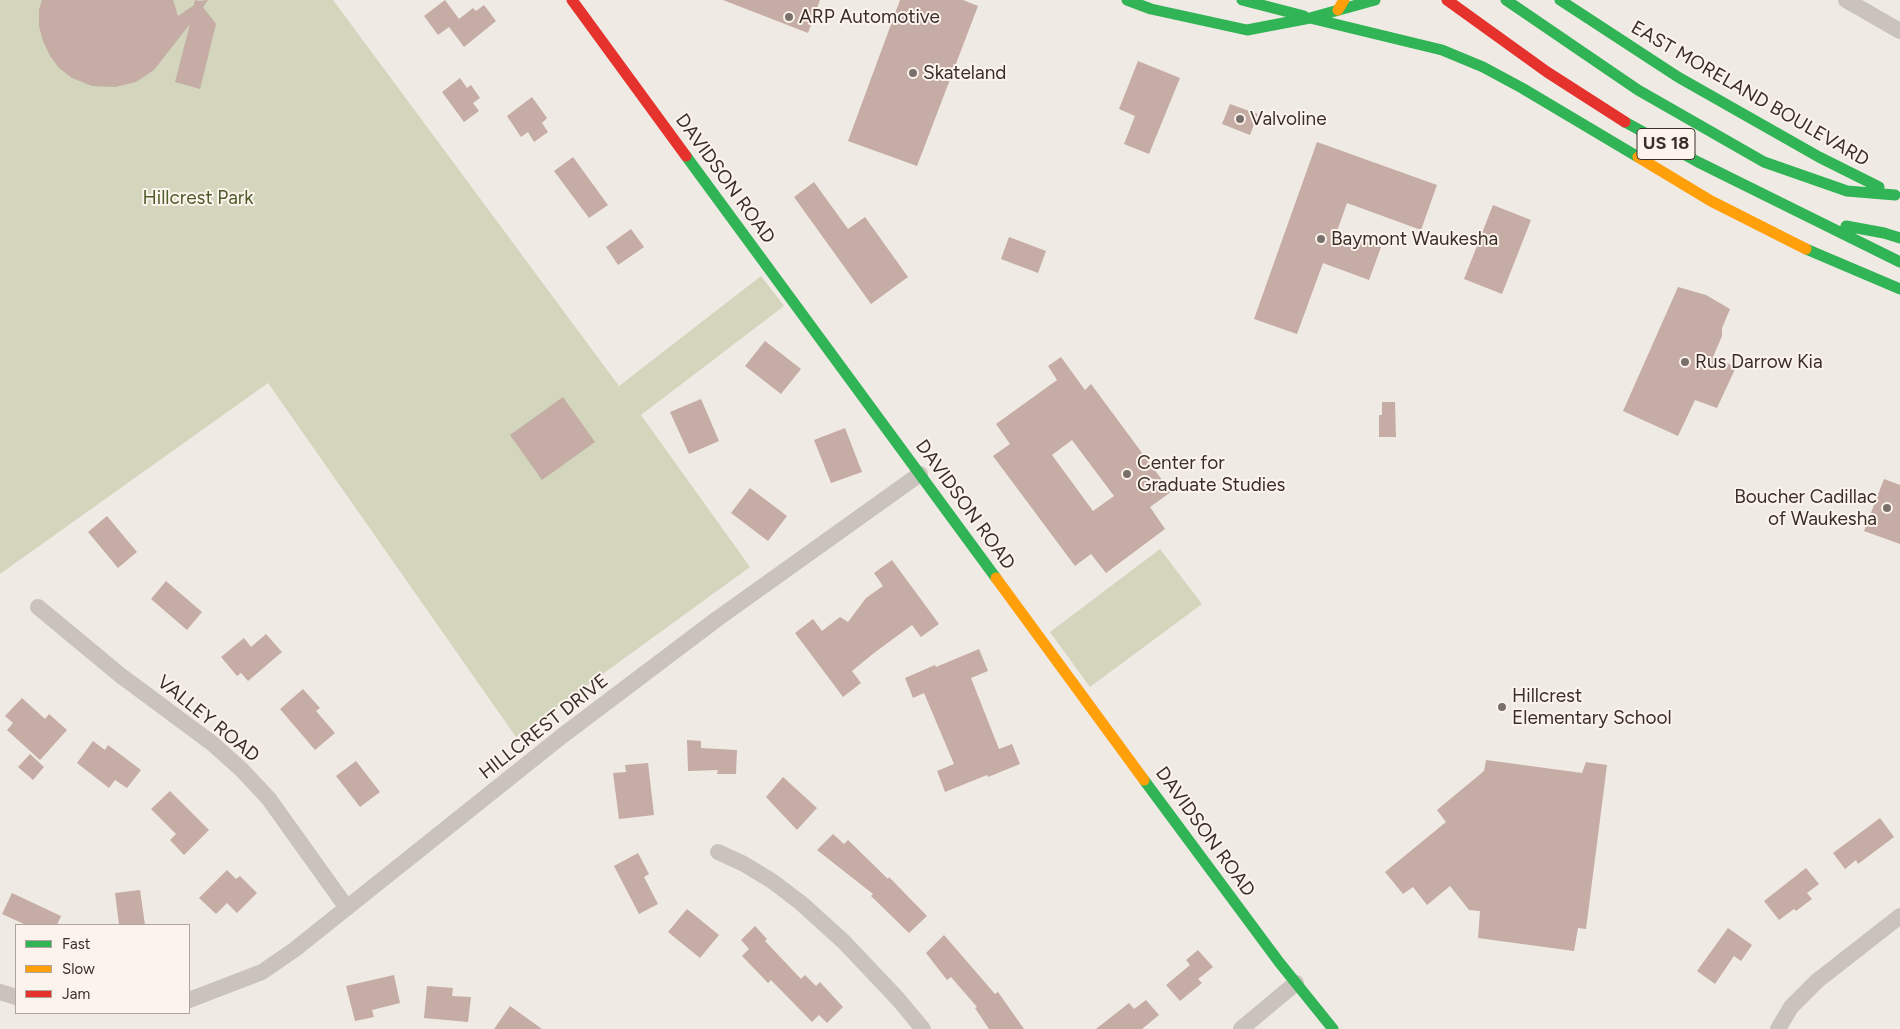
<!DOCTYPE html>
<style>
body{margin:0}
#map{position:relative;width:1900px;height:1029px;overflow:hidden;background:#f0eae4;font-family:Figtree,sans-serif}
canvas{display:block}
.legend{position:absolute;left:15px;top:924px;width:175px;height:90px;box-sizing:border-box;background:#fcf4ec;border:1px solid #afa59e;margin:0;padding:6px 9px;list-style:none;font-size:15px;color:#3b2e2a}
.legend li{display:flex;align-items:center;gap:10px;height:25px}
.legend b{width:25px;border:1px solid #afa59e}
</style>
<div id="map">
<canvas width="1900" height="1029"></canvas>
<ul class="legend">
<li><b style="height:6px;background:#30b455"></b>Fast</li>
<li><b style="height:6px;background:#ff9f0a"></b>Slow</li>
<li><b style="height:6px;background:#e5322d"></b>Jam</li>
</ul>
</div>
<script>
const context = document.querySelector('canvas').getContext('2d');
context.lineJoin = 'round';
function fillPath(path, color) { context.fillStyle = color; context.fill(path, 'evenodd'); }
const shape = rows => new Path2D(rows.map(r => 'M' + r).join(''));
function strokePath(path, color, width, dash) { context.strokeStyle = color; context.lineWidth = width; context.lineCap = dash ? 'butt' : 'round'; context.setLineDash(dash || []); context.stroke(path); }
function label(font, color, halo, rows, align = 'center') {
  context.font = font + ' Figtree,sans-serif'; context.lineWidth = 4; context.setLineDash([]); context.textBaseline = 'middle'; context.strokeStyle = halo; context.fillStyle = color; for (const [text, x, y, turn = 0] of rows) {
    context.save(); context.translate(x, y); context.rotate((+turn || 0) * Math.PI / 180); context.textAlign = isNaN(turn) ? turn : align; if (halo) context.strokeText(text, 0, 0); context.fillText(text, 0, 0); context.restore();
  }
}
fillPath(shape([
 [0,0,333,0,619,386,761,276,784,306,641,415,750,567,516,737,268,383,0,574],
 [1160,549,1202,604,1090,687,1050,632]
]), '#d3d6bd');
fillPath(shape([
 [42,0,173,0,178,16,194,5,195,0,199,1,208,0,203,7,216,24,200,89,175,82,190,24,154,70,136,82,115,87,92,86,72,78,59,68,50,56,43,41,39,26,39,10],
 [445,0,459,19,473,8,476,11,484,5,496,21,464,47,449,27,438,35,424,16],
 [723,0,820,0,808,33],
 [900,0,963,0,978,6,917,166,848,141],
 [1138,61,1180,78,1149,154,1124,144,1135,116,1119,109],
 [460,78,467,88,471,85,480,98,473,103,479,111,464,122,442,92],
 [532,97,547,118,542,123,548,132,534,142,528,132,521,137,507,116],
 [1230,104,1258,114,1250,135,1222,124],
 [1317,142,1437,185,1421,230,1347,203,1337,231,1381,247,1369,280,1323,263,1297,334,1254,319],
 [573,157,608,205,589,218,554,171],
 [814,182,848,229,865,217,908,277,871,304,794,197],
 [1493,205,1531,220,1502,294,1464,279],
 [631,229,644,247,618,265,606,247],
 [1009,237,1046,251,1038,273,1001,259],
 [1678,287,1706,295,1730,309,1722,328,1722,336,1713,357,1736,367,1717,408,1695,400,1678,436,1623,411],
 [765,341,801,369,781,394,745,366],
 [1061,357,1085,390,1091,384,1171,492,1150,507,1165,529,1106,573,1091,554,1075,566,993,456,1010,444,996,424,1057,380,1048,366],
 [1072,440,1114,496,1093,511,1052,455],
 [563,397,595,442,542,480,510,435],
 [701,399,719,441,689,454,670,412],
 [1382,402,1395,402,1396,437,1379,437,1379,415,1382,415],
 [845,428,862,472,831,483,814,440],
 [1884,479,1900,485,1900,544,1864,531],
 [750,488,787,516,768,541,731,513],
 [107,516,137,552,118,568,88,532],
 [892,560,939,624,921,637,912,625,874,653,852,671,861,683,843,697,795,633,813,619,822,631,840,617,848,622,866,598,883,586,874,573],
 [166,581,202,612,187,630,151,599],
 [266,634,282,652,248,681,241,673,237,676,221,657,244,638,251,647],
 [979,649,988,671,971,678,999,749,1012,744,1020,764,988,777,987,775,945,792,937,771,954,764,924,693,913,698,905,678,935,665,936,667],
 [303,689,320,708,316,711,335,733,315,750,280,709],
 [22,698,45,719,49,714,67,730,40,760,7,730,13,723,5,716],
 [687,740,701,741,701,748,737,750,736,774,717,774,718,770,688,771],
 [93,741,105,750,108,745,141,770,127,788,115,780,109,788,77,763],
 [30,754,44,767,33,780,18,767],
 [1486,760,1582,773,1586,762,1607,765,1586,929,1578,928,1574,951,1478,938,1480,911,1469,910,1450,886,1427,905,1413,887,1403,894,1385,872,1446,822,1437,810,1484,771],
 [356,761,380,792,360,807,336,776],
 [648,763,654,815,619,819,613,773,626,772,625,765],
 [783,777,817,808,797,830,766,797],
 [170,791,209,830,184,855,170,840,176,834,151,809],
 [1880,818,1894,837,1858,864,1856,860,1845,869,1833,853],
 [833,834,844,844,848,840,888,879,889,877,927,916,909,933,871,896,873,894,817,850],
 [638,853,649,874,644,877,658,904,639,914,614,866],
 [1806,868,1819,884,1807,893,1812,899,1796,911,1794,909,1779,920,1764,901],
 [227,870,236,879,240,876,257,893,237,913,227,903,216,914,199,898],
 [140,890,145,925,119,925,115,893],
 [12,893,61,916,57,925,26,925,2,914],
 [687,909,719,935,700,958,668,932],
 [755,926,767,939,765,941,801,979,805,975,816,986,820,982,843,1007,827,1023,819,1015,812,1022,771,980,768,983,742,956,749,949,741,940],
 [1728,928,1752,945,1741,961,1734,956,1715,984,1697,971],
 [944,935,995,994,998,992,1024,1029,989,1029,975,1008,977,1007,951,977,947,980,926,953],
 [1198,950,1213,967,1198,979,1202,983,1180,1001,1166,985,1190,965,1186,960],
 [394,975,400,1003,372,1010,374,1017,355,1021,346,986],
 [427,986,453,988,452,996,471,997,468,1022,424,1018],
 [1146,1000,1159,1015,1142,1029,1096,1029,1129,1003,1134,1009],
 [510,1006,542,1029,494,1029]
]), '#c5aca4');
strokePath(shape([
 [1846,0,1900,31],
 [38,607,120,675,213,744,242,770,269,799,347,908],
 [718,852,744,864,772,881,801,903,844,942,898,999,923,1029],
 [0,992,16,997],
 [189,1000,262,972,294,950,562,736,717,619,920,474],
 [1241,1029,1296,983],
 [1778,1029,1791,1007,1817,981,1900,916]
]), '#cac2bc', 16);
strokePath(shape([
 [1127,0,1151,9,1247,30,1310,18,1375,0],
 [1242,0,1304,16],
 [1506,0,1638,90,1764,162,1847,191,1895,195],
 [1560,0,1678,77,1819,157,1879,187],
 [1310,18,1442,50,1483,67,1522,88,1638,157],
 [1625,122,1698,162,1900,262],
 [686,156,996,578],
 [1846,226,1884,233,1900,238],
 [1806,249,1900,289],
 [1144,780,1279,962,1333,1029]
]), '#30b455', 11);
strokePath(shape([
 [1338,10,1344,0],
 [1638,157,1711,201,1806,249],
 [996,578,1144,780]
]), '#ff9f0a', 11);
strokePath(shape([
 [572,0,686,156],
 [1447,0,1547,72,1625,122]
]), '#e5322d', 11);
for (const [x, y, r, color] of [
 [789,17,5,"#7a706b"],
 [913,73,5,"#7a706b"],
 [1240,119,5,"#7a706b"],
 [1321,239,5,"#7a706b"],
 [1685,362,5,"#7a706b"],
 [1127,474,5,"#7a706b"],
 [1887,508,5,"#7a706b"],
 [1502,707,5,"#7a706b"]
]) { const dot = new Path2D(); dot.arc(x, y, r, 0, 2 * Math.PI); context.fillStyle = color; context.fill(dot); strokePath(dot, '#fcf4ec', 2); }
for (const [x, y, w] of [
 [1666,144,58]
]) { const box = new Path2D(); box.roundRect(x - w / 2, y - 15.5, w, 31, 4); context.fillStyle = '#fcf4ec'; context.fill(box); strokePath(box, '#3b2e2a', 1); }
label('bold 18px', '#3b2e2a', null, [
 ["US 18",1666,144]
]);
label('19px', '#3b2e2a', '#fcf4ec', [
 ["ARP Automotive",799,17],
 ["Skateland",923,73],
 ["Valvoline",1250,119],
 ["Baymont Waukesha",1331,239],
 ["Rus Darrow Kia",1695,362],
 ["Center for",1137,463],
 ["Graduate Studies",1137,485],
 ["Boucher Cadillac",1877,497,"right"],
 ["of Waukesha",1877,519,"right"],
 ["Hillcrest",1512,696],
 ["Elementary School",1512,718]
], 'left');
label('19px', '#3b2e2a', '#fcf4ec', [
 ["EAST MORELAND BOULEVARD",1750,94,30],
 ["DAVIDSON ROAD",725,179,54],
 ["DAVIDSON ROAD",965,505,54],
 ["VALLEY ROAD",208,719,39],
 ["HILLCREST DRIVE",544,727,-38],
 ["DAVIDSON ROAD",1205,832,54]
]);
label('19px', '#4e5c2b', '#fcf4ec', [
 ["Hillcrest Park",198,198]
]);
</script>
